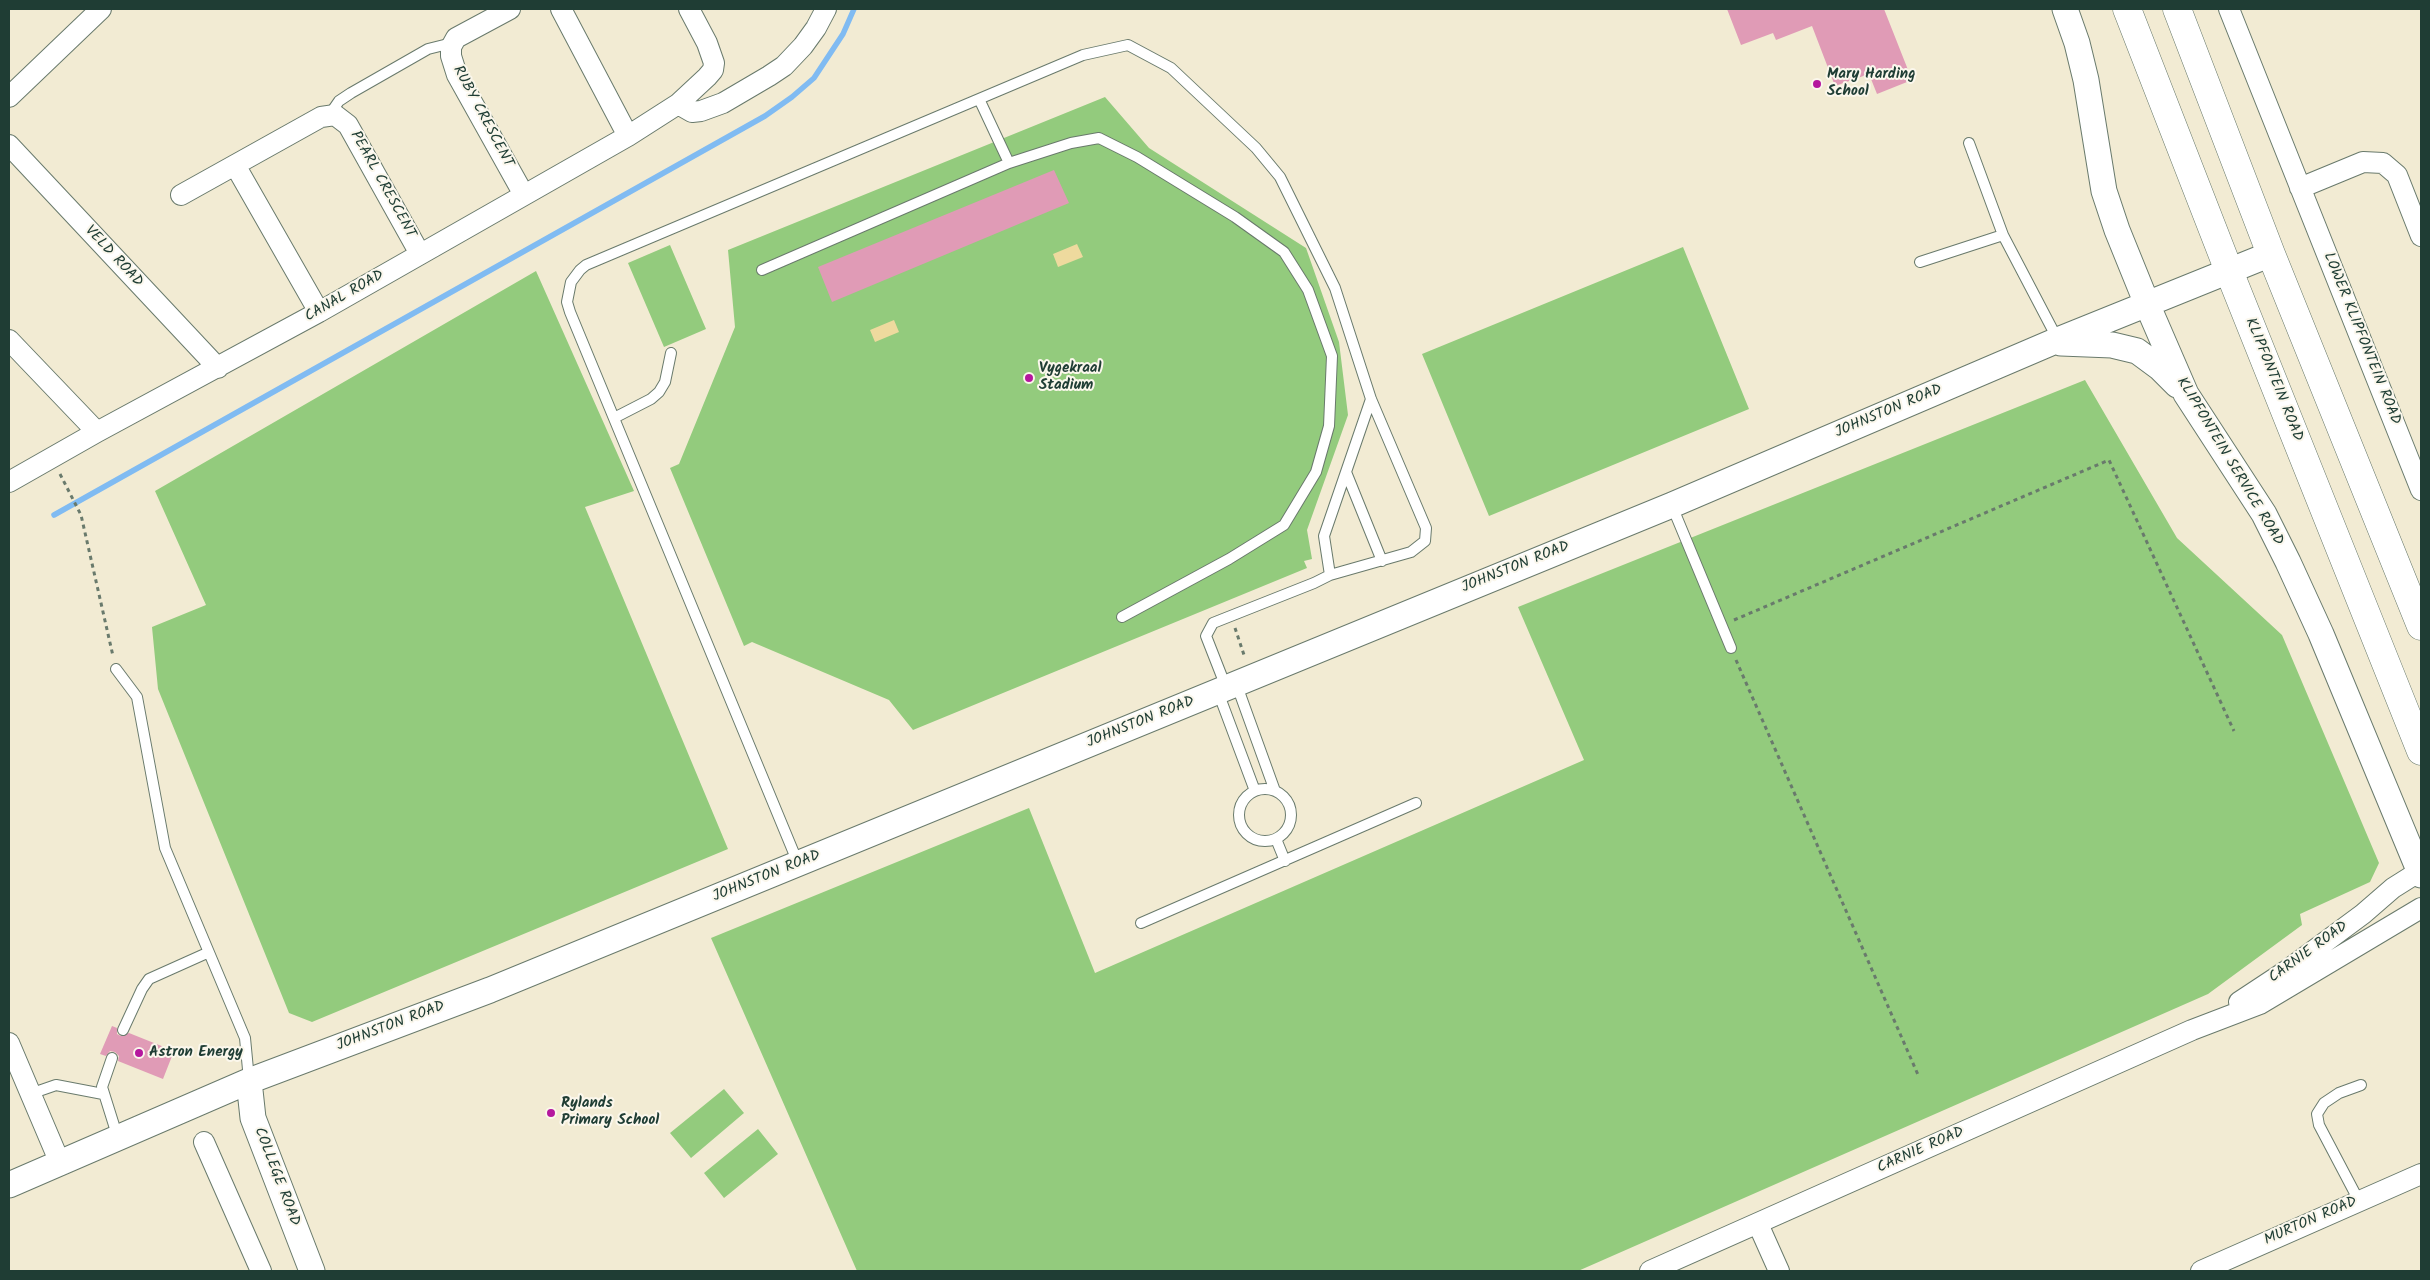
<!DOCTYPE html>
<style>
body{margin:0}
#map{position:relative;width:2430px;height:1280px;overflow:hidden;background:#f2ebd3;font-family:Kalam,sans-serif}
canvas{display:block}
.frame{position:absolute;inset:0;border:10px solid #1f3d34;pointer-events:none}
</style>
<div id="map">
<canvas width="2430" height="1280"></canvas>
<div class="frame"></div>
</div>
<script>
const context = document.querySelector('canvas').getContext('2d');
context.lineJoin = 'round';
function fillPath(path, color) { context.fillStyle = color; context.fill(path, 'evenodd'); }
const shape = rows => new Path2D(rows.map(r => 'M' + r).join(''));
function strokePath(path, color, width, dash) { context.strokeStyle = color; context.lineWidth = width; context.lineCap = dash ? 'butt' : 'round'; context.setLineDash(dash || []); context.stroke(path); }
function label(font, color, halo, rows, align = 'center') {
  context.font = font + ' Kalam,sans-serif'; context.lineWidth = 4; context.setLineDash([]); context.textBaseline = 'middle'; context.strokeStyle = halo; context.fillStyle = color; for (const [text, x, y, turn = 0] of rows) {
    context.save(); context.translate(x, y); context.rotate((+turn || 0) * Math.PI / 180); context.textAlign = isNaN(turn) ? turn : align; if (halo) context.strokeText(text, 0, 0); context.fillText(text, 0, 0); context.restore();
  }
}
fillPath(shape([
 [1105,97,1149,148,1306,248,1339,342,1348,415,1307,530,1312,559,1304,561,1307,568,913,730,889,700,752,642,744,646,670,468,679,464,735,327,728,250],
 [670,245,706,329,664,347,628,263],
 [1683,247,1749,409,1489,516,1422,354],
 [536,271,634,491,585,507,728,849,312,1022,289,1013,158,689,152,627,206,605,155,491],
 [2085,380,2177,538,2282,635,2379,863,2370,882,2300,914,2302,925,2208,994,1578,1271,857,1271,711,938,1029,808,1095,973,1584,760,1518,607],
 [724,1089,744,1113,691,1158,670,1133],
 [758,1129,778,1154,724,1198,704,1173]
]), '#93cb7d');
fillPath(shape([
 [1077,244,1083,257,1058,267,1053,254],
 [894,320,899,332,875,342,870,330]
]), '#eeda9e');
strokePath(shape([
 [54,515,765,116,792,97,814,78,843,34,854,9]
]), '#80bbf2', 5.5);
fillPath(shape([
 [1727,9,1884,9,1912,80,1877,94,1869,74,1835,86,1812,26,1776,40,1773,33,1741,45],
 [1054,170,1069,203,832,302,818,267],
 [112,1026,117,1028,117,1034,121,1036,129,1033,174,1051,163,1079,118,1061,119,1056,115,1052,110,1051,106,1056,100,1054]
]), '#e09bb6');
const service = shape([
 [980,101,1009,163],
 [330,114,339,101,351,93,428,49,452,43],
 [1969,143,2003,235,2058,340],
 [1920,262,2003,235],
 [762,270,1009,163,1071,143,1099,138,1137,157,1235,217,1284,252,1308,290,1332,356,1329,426,1316,472,1284,525,1229,559,1122,617],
 [614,418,651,399,659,392,665,382,671,353],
 [1346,472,1382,561],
 [1672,506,1731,648],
 [1330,575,1324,536,1371,399],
 [116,669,137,697,165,848,245,1038,249,1080],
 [1236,683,1275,791],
 [1218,692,1255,791],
 '1239 815a26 26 0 1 1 52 0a26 26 0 1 1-52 0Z',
 [1276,839,1285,861],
 [798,863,570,312,567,302,571,282,580,270,586,265,1083,55,1128,45,1171,68,1256,148,1280,177,1335,288,1371,399,1426,528,1425,541,1411,552,1330,575,1314,583,1213,623,1206,636,1226,687],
 [1141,923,1416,803],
 [123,1030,142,989,149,979,207,953],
 [112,1058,102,1087,118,1138],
 [30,1094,56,1085,103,1094],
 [2359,1201,2319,1125,2317,1114,2324,1103,2339,1093,2361,1085]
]);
const minor = shape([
 [510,9,456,38,451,47,451,56,457,75,524,195],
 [561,9,628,136],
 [2229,9,2421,490],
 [9,97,101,9],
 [678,104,692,112,701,111,723,103,769,76,784,66,803,46,816,28,826,9],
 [9,145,218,368],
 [235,165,319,312],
 [2300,188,2363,162,2383,163,2397,175,2421,236],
 [181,195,321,117,335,115,348,125,420,254],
 [9,340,97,432],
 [9,482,97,432,319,312,628,136,678,104,707,77,713,70,714,63,707,43,689,9],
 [2239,1002,2286,971,2363,914,2393,888,2420,871],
 [9,1043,60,1163],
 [204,1142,261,1271],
 [1758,1224,1779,1271],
 [1650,1271,2192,1030,2260,1004,2421,908],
 [2201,1271,2421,1174]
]);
const tertiary = shape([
 [2065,9,2077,43,2086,80,2104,191,2117,230,2147,304,2186,394,2264,514,2288,562,2321,634,2421,875],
 [2061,343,2112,345,2137,351,2160,368,2177,385],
 [249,1081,253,1118,312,1271],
 [9,1185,249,1081,490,990,1672,505,2053,342,2271,254]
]);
const secondary = shape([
 [2127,9,2229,271,2421,751],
 [2177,9,2271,254,2421,626]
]);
strokePath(service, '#697a6c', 12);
strokePath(minor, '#697a6c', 22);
strokePath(tertiary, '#697a6c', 27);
strokePath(secondary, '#697a6c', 29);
strokePath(shape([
 [60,474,81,515,113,656],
 [1734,620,2109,460,2234,731],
 [1235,628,1245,658],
 [1736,660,1919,1077]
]), '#697a6c', 3, [4, 4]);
strokePath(service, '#fff', 10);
strokePath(minor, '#fff', 20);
strokePath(tertiary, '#fff', 25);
strokePath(secondary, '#fff', 28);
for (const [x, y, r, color] of [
 [1817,84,5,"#b5179e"],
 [1029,378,5,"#b5179e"],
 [139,1053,5,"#b5179e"],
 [551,1113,5,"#b5179e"]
]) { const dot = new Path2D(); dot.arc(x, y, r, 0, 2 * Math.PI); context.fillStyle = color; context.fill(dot); strokePath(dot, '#fbf7ec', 2); }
label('bold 15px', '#1f3d34', '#fbf7ec', [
 ["Mary Harding",1827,75],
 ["School",1827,92],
 ["Vygekraal",1039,369],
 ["Stadium",1039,386],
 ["Astron Energy",149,1053],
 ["Rylands",561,1104],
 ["Primary School",561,1121]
], 'left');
label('15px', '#1f3d34', '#fbf7ec', [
 ["RUBY CRESCENT",482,117,62],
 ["PEARL CRESCENT",382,185,61],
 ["VELD ROAD",113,257,47],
 ["CANAL ROAD",345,297,-30],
 ["LOWER KLIPFONTEIN ROAD",2361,339,68],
 ["KLIPFONTEIN ROAD",2273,380,68],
 ["JOHNSTON ROAD",1889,412,-23],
 ["KLIPFONTEIN SERVICE ROAD",2229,462,59],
 ["JOHNSTON ROAD",1516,568,-22],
 ["JOHNSTON ROAD",1141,723,-22],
 ["JOHNSTON ROAD",767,877,-22],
 ["CARNIE ROAD",2309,953,-36],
 ["JOHNSTON ROAD",391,1027,-21],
 ["CARNIE ROAD",1921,1151,-24],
 ["COLLEGE ROAD",276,1177,69],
 ["MURTON ROAD",2311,1222,-24]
]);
</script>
